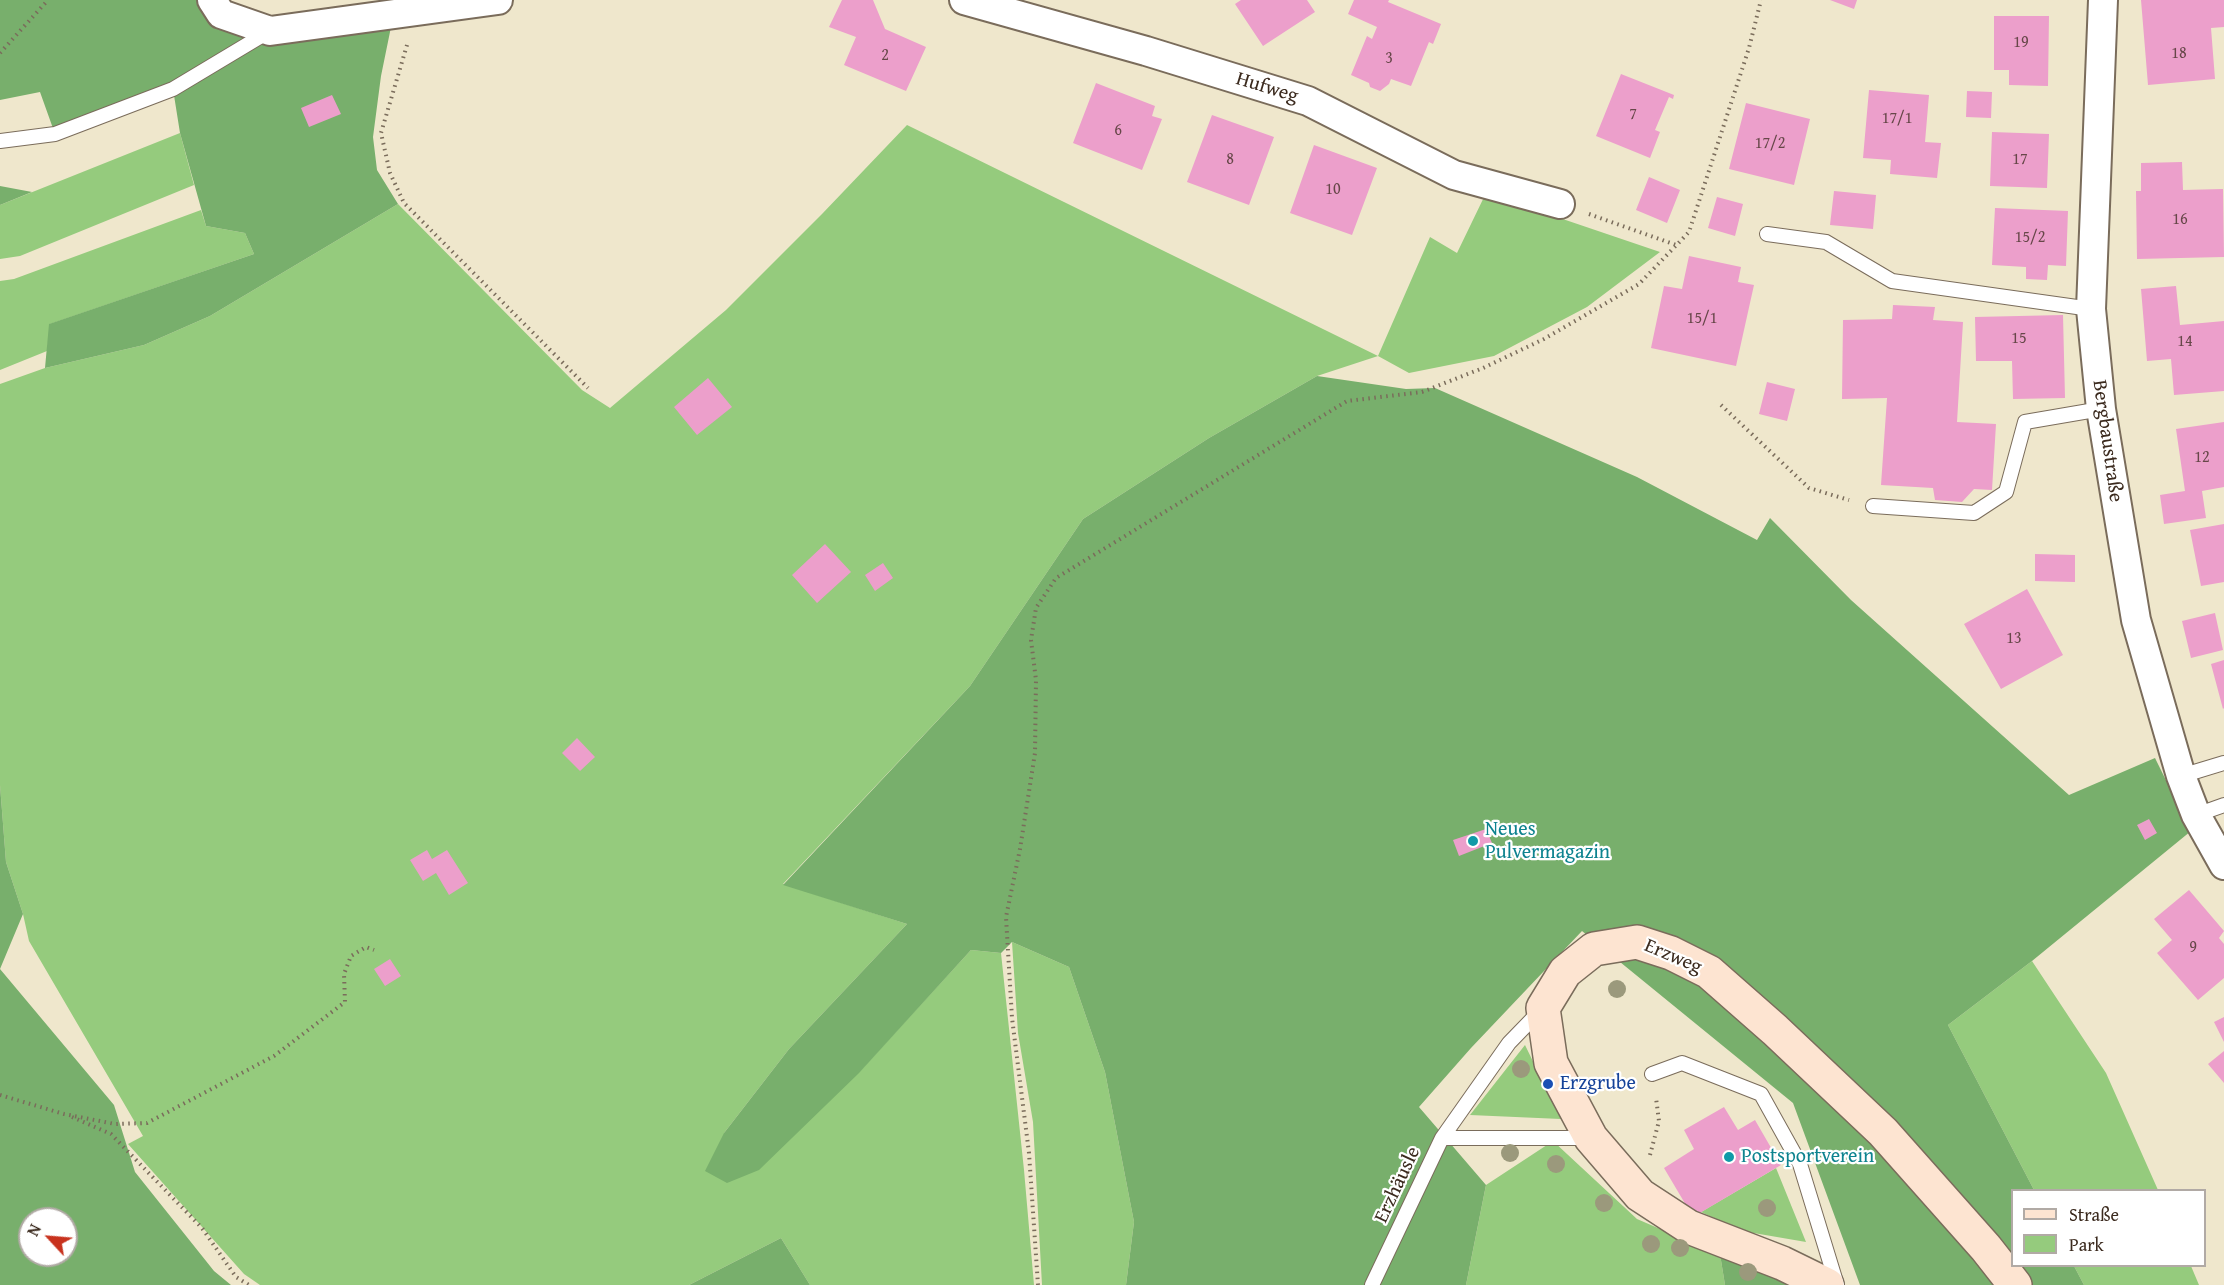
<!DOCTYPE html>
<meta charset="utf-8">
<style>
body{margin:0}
#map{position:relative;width:2224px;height:1285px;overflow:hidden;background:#efe7cc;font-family:"Gentium Book Plus",serif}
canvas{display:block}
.legend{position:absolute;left:2011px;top:1189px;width:195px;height:78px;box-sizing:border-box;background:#fff;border:2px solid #b1aaa5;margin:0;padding:8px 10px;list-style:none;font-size:18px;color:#3b2a1e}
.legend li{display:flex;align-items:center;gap:12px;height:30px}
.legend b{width:30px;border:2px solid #b1aaa5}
.north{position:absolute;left:18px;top:1207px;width:60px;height:60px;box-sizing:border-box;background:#fff;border:2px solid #b1aaa5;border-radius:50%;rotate:296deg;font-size:16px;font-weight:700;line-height:24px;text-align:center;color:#3b2a1e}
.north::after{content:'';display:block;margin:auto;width:21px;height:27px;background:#c8321e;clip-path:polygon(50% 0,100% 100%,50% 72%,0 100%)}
</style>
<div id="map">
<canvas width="2224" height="1285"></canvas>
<ul class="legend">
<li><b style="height:8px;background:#fde4d1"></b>Straße</li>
<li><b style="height:16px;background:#95cb7d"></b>Park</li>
</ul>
<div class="north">N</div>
</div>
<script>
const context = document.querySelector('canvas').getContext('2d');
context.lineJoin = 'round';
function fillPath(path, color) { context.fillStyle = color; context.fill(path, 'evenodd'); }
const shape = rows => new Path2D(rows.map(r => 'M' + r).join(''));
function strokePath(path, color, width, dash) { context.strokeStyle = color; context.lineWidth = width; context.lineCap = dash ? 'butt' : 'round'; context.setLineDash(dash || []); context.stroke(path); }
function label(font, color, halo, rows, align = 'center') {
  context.font = font + ' "Gentium Book Plus",serif'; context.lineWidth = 4.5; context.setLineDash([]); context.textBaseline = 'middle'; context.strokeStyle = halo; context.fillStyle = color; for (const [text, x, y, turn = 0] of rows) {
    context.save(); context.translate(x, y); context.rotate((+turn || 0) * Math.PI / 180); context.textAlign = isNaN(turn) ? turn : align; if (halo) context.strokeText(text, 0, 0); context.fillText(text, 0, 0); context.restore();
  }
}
fillPath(shape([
 [907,125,1378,356,1430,237,1457,253,1486,193,1660,252,1587,307,1494,356,1409,373,1378,356,1317,376,1209,438,1083,519,970,686,783,884,907,924,789,1049,724,1133,859,1072,971,950,1001,953,1024,1170,1034,1285,810,1285,781,1238,689,1285,260,1285,244,1274,128,1144,143,1136,29,941,23,914,6,862,0,785,0,384,45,368,144,345,210,316,398,204,582,390,610,408,726,310,822,214],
 [180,133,194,185,20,256,0,259,0,205],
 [201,210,206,226,245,233,254,254,50,324,47,351,0,370,0,281,14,279],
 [1012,942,1069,967,1105,1072,1134,1222,1126,1285,1042,1285,1033,1122,1018,1033],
 [2032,961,2106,1073,2158,1190,2034,1190,1948,1025],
 [1525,1045,1561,1119,1470,1115],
 [1553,1141,1637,1219,1688,1241,1719,1248,1725,1285,1466,1285,1486,1185],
 [1776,1168,1806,1242,1742,1231,1701,1212],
 [2074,1266,2191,1266,2199,1285,2084,1285]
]), '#95cb7d');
fillPath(shape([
 [0,0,197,0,212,24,276,43,391,27,381,76,373,137,377,170,398,204,210,316,144,345,45,368,49,324,254,254,245,233,206,226,180,133,173,89,55,134,40,92,0,100],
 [0,186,32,192,0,205],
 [1317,376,1406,389,1435,388,1637,477,1757,540,1770,518,1851,600,2069,795,2155,758,2191,831,2032,961,1948,1025,2034,1190,2012,1190,2012,1266,2074,1266,2084,1285,1860,1285,1793,1103,1582,931,1471,1048,1419,1107,1486,1185,1466,1285,1126,1285,1134,1222,1105,1072,1069,967,1012,942,1001,953,971,950,859,1073,759,1170,727,1183,705,1171,724,1133,789,1049,907,924,783,885,970,686,1083,519,1209,438],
 [0,785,6,862,23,914,0,969,114,1105,135,1172,214,1271,231,1285,0,1285],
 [30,1219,66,1219,66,1255,30,1255],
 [781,1238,810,1285,689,1285],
 [1719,1248,1825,1285,1725,1285]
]), '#78af6c');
fillPath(shape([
 [842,0,873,0,885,29,926,47,906,91,844,65,856,37,829,27],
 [1241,0,1307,0,1315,12,1263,46,1235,4],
 [1354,0,1389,0,1388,2,1441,24,1433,44,1429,42,1411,86,1391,79,1389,84,1380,91,1370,87,1369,83,1351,75,1367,36,1372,39,1377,27,1348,14],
 [1830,0,1857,0,1854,9],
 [2141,0,2224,0,2224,27,2211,28,2215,79,2148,85],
 [1994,16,2049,16,2048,86,2009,85,2009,70,1994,70],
 [1621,74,1674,95,1673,99,1669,97,1655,130,1660,132,1650,158,1596,136],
 [1096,83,1155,106,1152,116,1162,119,1142,170,1073,143],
 [1869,90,1929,95,1925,142,1941,143,1937,178,1890,174,1891,160,1863,158],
 [1967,91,1992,92,1991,118,1966,117],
 [332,95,341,114,309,127,301,108],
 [1746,103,1810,119,1794,185,1729,169],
 [1212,115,1274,137,1249,205,1187,182],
 [1992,132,2049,134,2047,188,1990,186],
 [1314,145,1377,168,1352,235,1290,213],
 [2182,162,2183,190,2223,189,2224,257,2137,259,2136,191,2141,191,2141,163],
 [1649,177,1680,190,1667,223,1636,210],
 [1834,191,1876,195,1873,229,1830,225],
 [1717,197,1743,204,1735,236,1708,228],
 [1995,208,2068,211,2066,266,2048,265,2047,280,2026,279,2026,267,1992,265],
 [1689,256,1741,267,1738,282,1754,285,1736,366,1651,348,1664,286,1682,289],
 [2176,286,2180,325,2224,321,2224,391,2174,395,2171,359,2147,361,2141,289],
 [1893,305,1935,307,1933,320,1963,322,1957,422,1996,424,1992,490,1974,489,1962,502,1935,500,1933,488,1881,485,1887,398,1842,399,1843,320,1892,319],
 [2063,315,2065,398,2013,399,2012,361,1976,361,1975,317],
 [708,378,732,407,697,435,674,407],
 [1767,382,1795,389,1787,421,1759,414],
 [2224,422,2224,487,2202,491,2206,518,2164,524,2160,495,2185,491,2176,429],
 [2224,524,2224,582,2201,586,2190,530],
 [825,544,851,572,817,603,792,575],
 [2035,554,2075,555,2075,582,2035,581],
 [883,563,893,578,875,591,865,575],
 [2027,589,2063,655,2001,689,1964,624],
 [2215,613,2223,650,2191,658,2182,621],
 [2224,660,2224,708,2223,709,2211,664],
 [577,738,595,757,580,771,562,753],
 [2149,819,2157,833,2145,840,2137,825],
 [1486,829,1492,843,1459,856,1453,840],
 [427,850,432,859,447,850,468,883,449,895,436,873,423,881,410,860],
 [2189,890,2224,931,2219,938,2224,944,2224,978,2198,1000,2157,953,2172,940,2154,919],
 [390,959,401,976,385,986,374,969],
 [2224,1017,2224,1042,2214,1022],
 [2224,1051,2224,1083,2208,1064],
 [1724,1107,1738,1130,1755,1120,1781,1165,1693,1217,1664,1168,1694,1149,1684,1130]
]), '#ec9fcb');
const lane = shape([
 [0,141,55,134,173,89,268,32],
 [1767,234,1826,242,1892,281,2091,309],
 [1873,506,1974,513,2006,492,2025,422,2101,409],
 [2181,776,2224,763],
 [2196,815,2224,805],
 [1652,1074,1682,1063,1761,1094,1800,1164,1837,1285],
 [1442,1138,1509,1043,1541,1010],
 [1372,1285,1442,1138,1589,1138]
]);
const street = shape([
 [212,0,221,14,270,31,498,0],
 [964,0,1146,51,1308,101,1454,175,1560,204],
 [2103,0,2091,309,2101,409,2136,620,2181,776,2196,815,2224,865]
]);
const secondary = shape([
 [1827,1285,1782,1263,1689,1227,1640,1195,1591,1138,1551,1063,1543,1008,1565,972,1594,949,1637,942,1671,953,1709,972,1775,1030,1883,1132,1986,1248,2015,1285]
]);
strokePath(lane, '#7a6c5b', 16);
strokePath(street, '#7a6c5b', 32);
strokePath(secondary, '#7a6c5b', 36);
strokePath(shape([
 [407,45,381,133,390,173,404,203,588,388],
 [0,53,48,0],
 [1589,214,1676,245],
 [1721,405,1809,488,1849,500],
 [0,1095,64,1114,115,1124,147,1123,274,1056,345,1002,344,974,351,956,366,947,374,950],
 [72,1117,111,1134,202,1228,236,1277,249,1285],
 [1650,1155,1659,1121,1656,1098],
 [1038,1285,1029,1153,1012,1018,1006,917,1020,849,1035,753,1036,680,1031,640,1036,608,1056,578,1347,401,1422,392,1483,368,1544,339,1639,284,1689,232,1749,48,1761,0]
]), '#7a6c5b', 4, [1.5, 4.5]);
strokePath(lane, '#fff', 14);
strokePath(street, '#fff', 28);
strokePath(secondary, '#fde4d1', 33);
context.fillStyle = '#9b997c';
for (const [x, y] of [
 [1617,989],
 [1521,1069],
 [1510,1153],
 [1556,1164],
 [1604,1203],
 [1767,1208],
 [1651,1244],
 [1680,1248],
 [1748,1272]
]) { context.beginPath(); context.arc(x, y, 9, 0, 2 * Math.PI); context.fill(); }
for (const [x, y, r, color] of [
 [1473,841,6,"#0f9aa8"],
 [1548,1084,6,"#1a4fb4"],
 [1729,1157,6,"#0f9aa8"]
]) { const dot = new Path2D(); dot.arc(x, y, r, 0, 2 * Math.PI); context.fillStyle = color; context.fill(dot); strokePath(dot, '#fff', 2); }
label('16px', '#674749', null, [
 ["19",2021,43],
 ["18",2179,54],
 ["2",885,56],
 ["3",1389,59],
 ["7",1633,115],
 ["17/1",1897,119],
 ["6",1118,131],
 ["17/2",1770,144],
 ["8",1230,160],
 ["17",2020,160],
 ["10",1333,190],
 ["16",2180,220],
 ["15/2",2030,238],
 ["15/1",1702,319],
 ["15",2019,339],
 ["14",2185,342],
 ["12",2202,458],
 ["13",2014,639],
 ["9",2193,948]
]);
label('20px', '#3b2a1e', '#fff', [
 ["Hufweg",1267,88,17],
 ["Bergbaustraße",2107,441,82],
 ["Erzweg",1673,957,23],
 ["Erzhäusle",1398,1185,-65]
]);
label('20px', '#0d838f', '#fff', [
 ["Neues",1485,830],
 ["Pulvermagazin",1485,853],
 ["Postsportverein",1741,1157]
], 'left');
label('20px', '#164399', '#fff', [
 ["Erzgrube",1560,1084]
], 'left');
</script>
